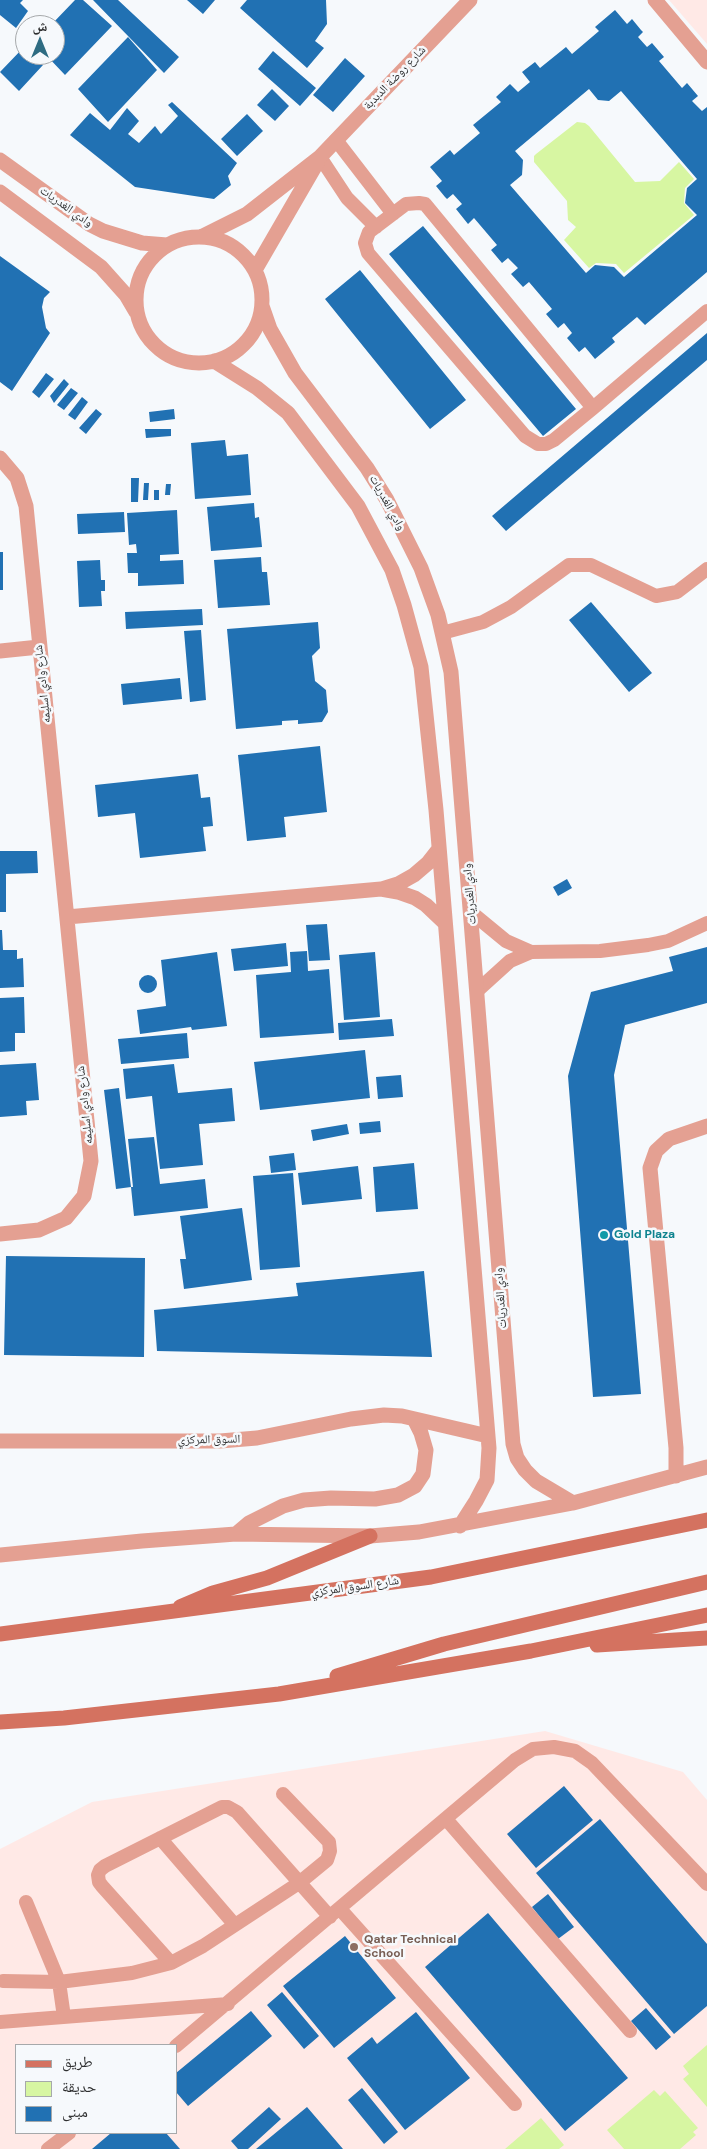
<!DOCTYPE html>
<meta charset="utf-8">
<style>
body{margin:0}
#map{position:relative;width:707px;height:2149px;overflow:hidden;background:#f6f9fc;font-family:"DM Sans","Noto Naskh Arabic",sans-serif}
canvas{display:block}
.legend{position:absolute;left:15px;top:2044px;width:162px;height:90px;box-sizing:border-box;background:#f6f9fc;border:1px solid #a6a9ab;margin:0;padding:6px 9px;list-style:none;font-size:15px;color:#2f3031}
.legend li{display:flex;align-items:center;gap:10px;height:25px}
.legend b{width:25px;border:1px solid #a6a9ab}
.north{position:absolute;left:15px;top:15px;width:50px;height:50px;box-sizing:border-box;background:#f6f9fc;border:1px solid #a6a9ab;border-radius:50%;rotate:0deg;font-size:14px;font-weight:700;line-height:20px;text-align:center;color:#2f3031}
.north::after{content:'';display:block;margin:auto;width:18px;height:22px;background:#2e6c82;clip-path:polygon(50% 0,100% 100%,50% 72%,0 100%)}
</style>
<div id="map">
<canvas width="707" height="2149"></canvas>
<ul class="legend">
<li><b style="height:6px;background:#d47260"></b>طريق</li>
<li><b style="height:14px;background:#d7f6a2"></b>حديقة</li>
<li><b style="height:14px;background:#2171b3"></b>مبنى</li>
</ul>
<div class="north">ش</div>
</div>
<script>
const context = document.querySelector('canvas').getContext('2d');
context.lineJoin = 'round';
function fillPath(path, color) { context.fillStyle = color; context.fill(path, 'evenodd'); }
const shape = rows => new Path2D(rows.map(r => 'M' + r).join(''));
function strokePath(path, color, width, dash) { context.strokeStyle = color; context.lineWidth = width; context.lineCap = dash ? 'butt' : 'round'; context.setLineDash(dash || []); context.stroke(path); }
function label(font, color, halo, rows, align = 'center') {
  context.font = font + ' "DM Sans","Noto Naskh Arabic",sans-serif'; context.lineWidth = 5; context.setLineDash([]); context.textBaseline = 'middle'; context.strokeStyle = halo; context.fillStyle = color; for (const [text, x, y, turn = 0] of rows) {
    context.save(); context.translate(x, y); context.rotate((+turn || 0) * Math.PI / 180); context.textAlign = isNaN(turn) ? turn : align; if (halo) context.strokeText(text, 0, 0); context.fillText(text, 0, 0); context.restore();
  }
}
fillPath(shape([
 [669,0,707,0,707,44],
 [545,1731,683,1772,707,1800,707,2149,0,2149,0,1849,92,1802],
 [16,2045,176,2045,176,2133,16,2133]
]), '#ffe9e6');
fillPath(shape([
 [577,122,585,123,589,126,635,182,660,181,679,162,694,179,685,188,684,203,694,215,624,273,616,264,596,263,589,268,564,240,576,227,568,220,567,201,534,162,534,156,536,154],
 [707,2045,707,2107,683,2079,689,2074,683,2066],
 [654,2090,660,2096,665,2091,698,2128,693,2132,696,2135,680,2149,624,2149,607,2130],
 [541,2118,564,2145,559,2149,505,2149]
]), '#d7f6a2');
fillPath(shape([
 [0,0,23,0,20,3,28,11,16,28,0,15],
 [75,0,83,0,112,26,65,75,46,55,55,55,55,25,51,25],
 [93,0,118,0,179,57,164,73],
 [187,0,215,0,203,14],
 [247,0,326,0,327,24,315,41,324,48,307,68,240,8],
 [615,10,627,24,632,19,641,30,643,32,638,37,647,47,652,43,664,57,659,61,682,88,687,83,698,96,692,101,702,111,707,107,707,272,645,325,637,317,612,338,615,342,595,359,585,347,579,352,567,338,572,333,564,323,558,328,546,314,552,309,529,282,523,287,511,274,518,268,508,258,502,263,491,250,497,245,474,218,468,224,456,209,462,204,453,194,447,199,445,197,436,186,442,181,430,167,450,150,454,155,480,133,473,125,501,102,496,97,510,84,518,92,530,82,522,72,535,62,540,68,566,47,572,54,599,31,595,27],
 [589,89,598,100,609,101,621,91,697,179,687,188,685,203,697,215,624,277,614,267,595,265,586,273,510,185,522,175,523,160,515,151],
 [128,37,157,70,108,122,78,89],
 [24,47,25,55,33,55,43,65,19,91,0,72],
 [273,51,316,88,300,106,258,69],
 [345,58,365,76,333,112,313,95],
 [272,89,289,106,275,121,257,105],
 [172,102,237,163,228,176,231,185,214,199,135,187,70,135,90,113,110,130,127,108,139,121,128,134,139,143,155,126,161,134,178,116,168,105],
 [247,114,263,131,237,156,221,139],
 [423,226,576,409,543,436,389,254],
 [0,256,50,292,44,298,42,307,46,328,50,333,12,391,0,382],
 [360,270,466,400,430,429,325,299],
 [707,333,707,360,506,531,492,516],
 [46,373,54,379,39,398,32,392],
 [64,379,69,384,54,403,50,396],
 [71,388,78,393,64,410,57,405],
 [82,397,88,402,75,420,68,415],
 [96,409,102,414,86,434,79,428],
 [174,409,175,419,150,422,149,412],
 [145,429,171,429,171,436,146,438],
 [225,440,227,456,248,454,251,495,195,499,191,443],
 [131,478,139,478,138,502,131,502],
 [144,483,149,483,148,500,143,500],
 [166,484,171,484,170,495,165,495],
 [154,490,159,490,159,500,154,500],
 [254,503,255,518,259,517,262,547,211,551,207,507],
 [177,510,179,554,160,555,160,561,183,560,184,584,138,586,138,573,128,573,127,553,137,553,136,544,129,545,127,513],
 [124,512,125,532,78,534,77,514],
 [0,552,3,552,3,590,0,590],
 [261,557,262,572,267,572,270,605,218,608,214,560],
 [100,560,101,580,105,580,105,591,101,591,102,606,79,607,77,561],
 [591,602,652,673,629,692,569,620],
 [202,609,203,625,126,629,125,612],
 [318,622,320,648,312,656,315,681,326,690,328,712,322,722,298,724,298,720,282,721,282,725,236,729,227,629],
 [201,630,206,700,190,702,184,631],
 [180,678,182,699,123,705,121,684],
 [320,746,327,812,284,817,286,837,247,841,238,755],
 [198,774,201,798,210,797,213,826,203,827,206,851,140,858,135,813,98,817,95,785],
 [0,851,37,851,38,873,6,874,6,912,0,912],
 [567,879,572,888,558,896,553,887],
 [327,924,330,960,309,961,306,925],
 [0,930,2,930,3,950,17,950,17,959,23,958,24,987,0,988],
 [286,943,288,966,234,971,231,949],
 [707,947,707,1003,625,1025,614,1075,641,1394,593,1397,568,1076,591,992,673,971,669,957],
 [307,951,308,971,329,969,334,1033,260,1038,256,975,291,972,290,952],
 [217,952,227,1026,192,1030,191,1027,140,1034,137,1010,166,1006,161,960],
 [375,952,380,1017,344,1020,339,955],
 '139 984a9 9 0 1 1 18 0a9 9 0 1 1-18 0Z',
 [24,997,25,1033,15,1033,15,1051,0,1052,0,998],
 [392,1019,394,1036,339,1040,338,1023],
 [187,1033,189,1058,121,1064,118,1039],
 [365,1050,370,1098,260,1110,254,1062],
 [36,1063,39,1100,26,1101,27,1115,0,1117,0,1065],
 [174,1064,178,1093,232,1088,235,1121,199,1124,203,1165,160,1169,152,1096,126,1099,123,1069],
 [401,1075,403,1097,378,1099,376,1077],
 [119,1088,131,1187,133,1187,128,1139,154,1137,160,1184,205,1179,208,1208,134,1216,131,1187,116,1189,104,1090],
 [380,1121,381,1132,360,1134,359,1123],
 [347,1124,349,1134,313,1141,311,1130],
 [294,1153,296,1170,271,1173,269,1156],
 [414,1163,418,1209,376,1212,373,1167],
 [358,1166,362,1199,302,1205,298,1173],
 [293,1173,300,1267,260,1270,253,1176],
 [242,1208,252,1280,184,1289,180,1259,186,1259,180,1216],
 [6,1256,145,1258,144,1357,4,1355],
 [424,1271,432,1357,157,1351,154,1310,298,1296,296,1283],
 [564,1786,593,1820,536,1868,507,1834],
 [600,1819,707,1944,707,2006,674,2034,536,1873],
 [548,1894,574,1927,558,1939,532,1907],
 [488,1913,628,2078,565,2131,425,1967],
 [345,1936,396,1998,334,2048,283,1986],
 [282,1992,319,2036,304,2049,267,2005],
 [646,2008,671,2037,656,2050,631,2021],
 [251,2011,272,2036,188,2106,176,2092,176,2073],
 [416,2012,470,2078,405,2130,347,2058,372,2037,377,2044],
 [362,2088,398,2132,384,2144,348,2100],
 [269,2107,281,2119,248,2149,238,2149,231,2141],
 [307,2107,343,2149,256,2149],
 [111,2133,166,2133,180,2149,92,2149]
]), '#2171b3');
strokePath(shape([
 [336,140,393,214],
 [320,157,347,198,376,227],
 [593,408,425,204,419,203,406,204,369,232,365,243,368,253,525,436,538,444,546,444,554,440,593,408,707,311],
 [442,633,483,622,511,607,569,565,591,565,656,596,677,592,707,569],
 [472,913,506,941,531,952],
 [478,990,510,961,531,952,600,951,648,945,668,941,707,923],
 [446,1819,630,2031],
 [160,1838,234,1924],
 [26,1902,59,1982,64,2017],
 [340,1909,515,2104],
 [171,1963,102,1886,99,1882,98,1875,100,1870,105,1866,222,1807,228,1807,237,1812,330,1917],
 [3,1981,59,1982,132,1973,171,1963,203,1946,299,1883,327,1860,330,1851,329,1842,283,1794],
 [0,2022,228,2004],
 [176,2046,515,1760,533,1749,554,1747,575,1751,592,1763,707,1884],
 [48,2149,69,2133]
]), '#e4a092', 14);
strokePath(shape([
 [655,0,707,62],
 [0,160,89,224,103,231,142,243,167,245],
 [0,192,101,267,126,295,136,312],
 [201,237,247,214,320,157,470,0],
 '136 300a63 63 0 1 1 126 0a63 63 0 1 1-126 0Z',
 [255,270,317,163],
 [262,306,270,329,295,373,367,468,387,500,421,568,438,615,451,672,513,1444,517,1458,525,1470,536,1481,573,1503],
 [214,361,257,388,288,413,358,506,392,570,404,605,421,667,436,810,489,1448,487,1480,476,1501,460,1526],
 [0,458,17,478,26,506,91,1161,84,1196,66,1218,39,1230,0,1234],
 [0,651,39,647],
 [382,889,398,884,414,875,428,863,439,849],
 [67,917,381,889,398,892,415,898,426,905,445,923],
 [0,1441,220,1441,257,1438,351,1419,384,1415,402,1416,488,1436],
 [676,1476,676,1448,650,1168,656,1151,669,1139,707,1126],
 [236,1534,249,1523,283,1506,304,1500,331,1498,375,1499,398,1495,415,1486,423,1474,426,1450,421,1433,414,1419],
 [0,1555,142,1541,236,1534,370,1536,419,1532,573,1503,707,1467]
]), '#e4a092', 15);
strokePath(shape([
 [180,1607,213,1593,267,1578,370,1536],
 [0,1634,431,1577,707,1520],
 [597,1645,707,1638],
 [337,1676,444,1644,707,1582],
 [0,1722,64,1718,279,1694,531,1651,707,1615]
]), '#d47260', 15);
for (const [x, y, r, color] of [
 [604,1235,5,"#0f9aa8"],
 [354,1947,5,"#8d6e63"]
]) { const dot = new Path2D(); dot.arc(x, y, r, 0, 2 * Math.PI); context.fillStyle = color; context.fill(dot); strokePath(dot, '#f6f9fc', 2); }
label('12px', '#2f3031', '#f6f9fc', [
 ["شارع روضة الدبدبة",395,78,-46],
 ["وادي الغدريات",66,207,35],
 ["وادي الغدريات",387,503,61],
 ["شارع وادي اسليمه",43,684,-96],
 ["وادي الغدريات",470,894,-95],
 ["شارع وادي اسليمه",85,1105,-96],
 ["وادي الغدريات",501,1298,-94],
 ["السوق المركزي",209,1440,-1],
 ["شارع السوق المركزي",355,1587,-8]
]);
label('bold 12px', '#0d838f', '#f6f9fc', [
 ["Gold Plaza",614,1235]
], 'left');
label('bold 12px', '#785e54', '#f6f9fc', [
 ["Qatar Technical",364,1940],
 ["School",364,1954]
], 'left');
</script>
